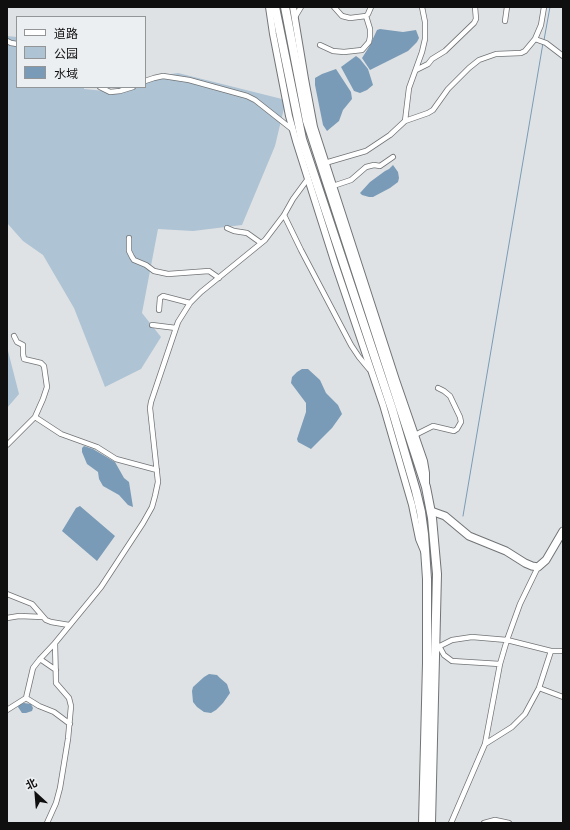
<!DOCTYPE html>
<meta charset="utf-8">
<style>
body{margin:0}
#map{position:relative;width:570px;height:830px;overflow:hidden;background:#dfe2e4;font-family:Georgia,"Noto Sans SC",serif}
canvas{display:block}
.frame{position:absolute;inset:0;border:8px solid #0f0f10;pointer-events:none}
.legend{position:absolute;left:16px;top:16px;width:130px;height:72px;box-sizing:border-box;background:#eceff1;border:1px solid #949597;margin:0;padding:5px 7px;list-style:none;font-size:12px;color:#0f0f10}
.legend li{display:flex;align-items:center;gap:8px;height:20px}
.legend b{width:20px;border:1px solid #949597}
.north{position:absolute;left:16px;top:774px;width:40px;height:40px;-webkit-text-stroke:3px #eceff1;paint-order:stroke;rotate:334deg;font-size:11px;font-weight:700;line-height:16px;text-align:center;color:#0f0f10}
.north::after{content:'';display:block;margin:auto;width:14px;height:18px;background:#0f0f10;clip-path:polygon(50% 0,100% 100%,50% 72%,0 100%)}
</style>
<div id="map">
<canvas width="570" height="830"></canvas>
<div class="frame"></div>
<ul class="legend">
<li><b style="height:5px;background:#fff"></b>道路</li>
<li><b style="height:11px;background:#aec3d4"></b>公园</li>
<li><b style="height:11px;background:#799bb7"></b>水域</li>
</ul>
<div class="north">北</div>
</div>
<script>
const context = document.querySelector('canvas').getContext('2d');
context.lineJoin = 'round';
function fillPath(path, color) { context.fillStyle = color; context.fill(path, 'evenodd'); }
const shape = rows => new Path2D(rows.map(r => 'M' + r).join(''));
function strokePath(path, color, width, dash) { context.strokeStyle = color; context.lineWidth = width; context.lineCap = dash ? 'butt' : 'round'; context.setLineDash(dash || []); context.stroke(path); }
fillPath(shape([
 [7,36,17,37,17,87,84,87,84,89,115,92,125,87,145,87,145,78,146,78,178,73,286,100,275,146,242,225,193,231,158,229,142,313,161,337,141,369,105,387,74,308,43,255,23,241,7,223],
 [7,347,19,394,7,408]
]), '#aec3d4');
fillPath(shape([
 [380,29,403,32,416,30,419,38,417,42,408,51,370,70,362,58,369,47,377,30],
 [356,56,360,59,368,69,373,85,367,90,360,93,354,91,341,67],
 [336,69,351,92,352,99,343,110,339,121,327,131,323,125,315,85,315,78,322,74],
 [393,165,398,172,399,178,398,182,390,188,373,197,369,197,362,195,360,193,370,182,385,171,389,169],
 [302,369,308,369,320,380,326,393,338,405,342,414,332,428,311,449,298,442,297,439,306,412,306,403,291,383,292,377,297,372],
 [84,446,93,449,115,462,124,478,129,482,133,507,128,505,119,495,103,486,99,479,98,472,87,464,82,452,82,448],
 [80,506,115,536,97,561,62,531,76,508],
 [209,674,217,675,220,678,227,684,230,693,223,703,216,710,211,713,204,712,197,707,193,702,192,691,193,687,204,677],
 [24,703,31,704,33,708,32,711,26,713,22,713,18,707,19,704]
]), '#799bb7');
strokePath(shape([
 [544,40,550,7],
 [463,516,543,43]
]), '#799bb7', 1);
const minor = shape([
 [334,7,342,16,350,18,366,16,368,14,371,7],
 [295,17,301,7],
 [505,21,507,7],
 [535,39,546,43,563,56],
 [7,41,11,43,17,44],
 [320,45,333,51,344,52,362,50,369,42,370,37,370,29,366,16],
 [416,70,428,64,432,59,445,51,474,23,476,19,475,7],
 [145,81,154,78,163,76,189,80,247,96,255,100,293,130],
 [100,87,110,92,120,91,133,87],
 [405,121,409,88,422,52,425,39,425,22,422,7],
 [325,163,366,151,390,135,405,121,428,113,433,110,448,89,469,68,479,60,496,54,521,53,525,51,535,39,541,25,544,7],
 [333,186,351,180,366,167,374,165,380,166,393,157],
 [284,215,301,250,351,345,359,357,369,369],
 [227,228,234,231,247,233,261,243],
 [129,238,129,251,132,257,134,260,146,265,154,271,168,274,209,271,219,278],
 [159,310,160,298,163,296,190,303],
 [152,325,176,328],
 [35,417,61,434,97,447,116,459,157,470],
 [415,435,433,426,454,431,457,429,461,422,460,417,450,396,444,391,438,388],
 [7,445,35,417,43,399,47,387,44,366,41,363,24,359,23,354,23,345,17,342,14,336],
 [7,594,32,604,46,620,51,622,69,625],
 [7,618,19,616,43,617],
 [439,646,444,655,452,661,500,664],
 [436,648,452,640,472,637,507,640,551,651,563,651],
 [40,659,56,670],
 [539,688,563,697],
 [26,698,33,668,40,659,55,643],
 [7,710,26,698,39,706,54,712,70,724],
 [485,744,512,727,525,714,539,688,551,651],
 [47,823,56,803,60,788,68,739,71,706,69,698,56,683,55,643,101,587,143,523,152,507,155,496,158,482,150,408,151,402,178,322,190,303,201,292,265,240,284,215,293,199,307,180],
 [451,823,485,744,500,664,507,640,520,604,538,567],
 [484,823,495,820,509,823]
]);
const tertiary = shape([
 [269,7,273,34,289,116,296,141,335,264,383,405,412,505,419,539,424,551],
 [293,7,305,79,314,127,396,380,424,461,426,473,426,483]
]);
const secondary = shape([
 [431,511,445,516,469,536,506,551,525,563,532,566,538,567,546,560,563,531]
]);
const trunk = shape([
 [275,7,302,139,392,409,416,491,421,512,424,534,427,579,427,663,423,823],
 [285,7,307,121,426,487,432,518,437,574,431,823]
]);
strokePath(minor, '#717476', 6);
strokePath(tertiary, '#717476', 8);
strokePath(secondary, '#717476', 9);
strokePath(trunk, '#717476', 10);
strokePath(minor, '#fff', 4.5);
strokePath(tertiary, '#fff', 6);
strokePath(secondary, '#fff', 7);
strokePath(trunk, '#fff', 8);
</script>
